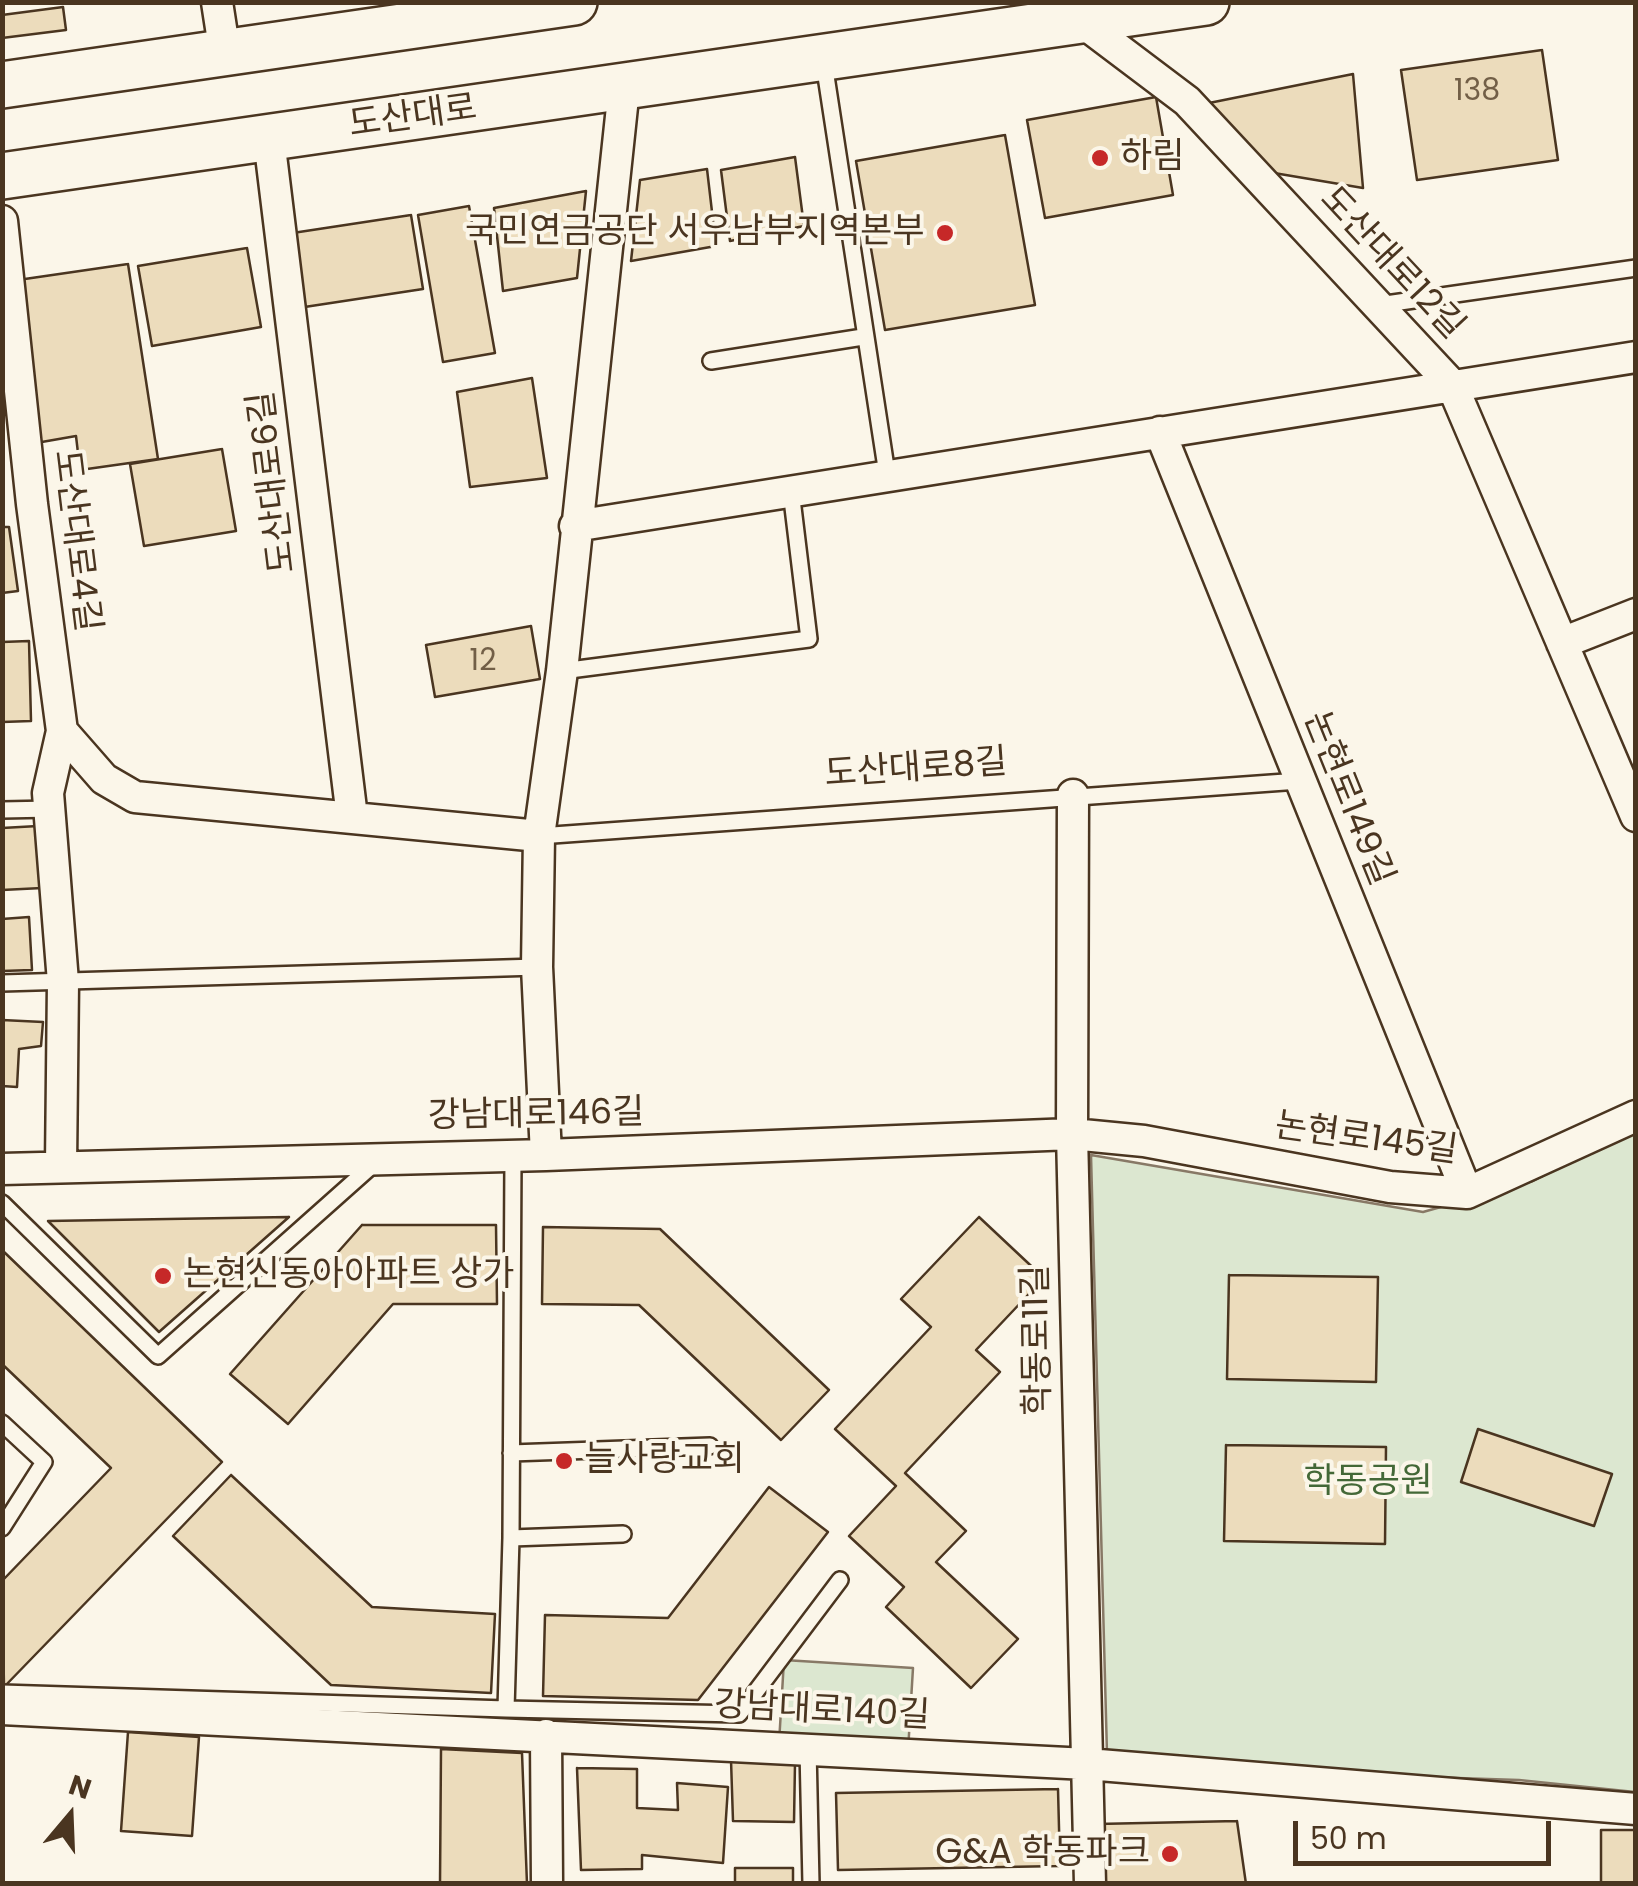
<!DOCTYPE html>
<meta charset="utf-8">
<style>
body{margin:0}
#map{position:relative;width:1638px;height:1886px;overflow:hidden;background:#fbf6e9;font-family:Poppins,sans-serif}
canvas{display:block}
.frame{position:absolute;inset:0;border:5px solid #4a3520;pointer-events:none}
.north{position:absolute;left:20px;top:1766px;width:100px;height:100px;-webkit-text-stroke:8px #fbf6e9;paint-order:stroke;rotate:19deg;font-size:28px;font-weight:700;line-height:40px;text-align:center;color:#4a3520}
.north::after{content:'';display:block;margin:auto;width:35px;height:45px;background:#4a3520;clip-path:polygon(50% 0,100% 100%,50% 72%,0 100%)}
.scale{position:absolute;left:1293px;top:1821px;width:258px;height:45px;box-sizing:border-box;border:5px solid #4a3520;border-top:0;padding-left:12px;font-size:30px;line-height:35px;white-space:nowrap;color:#4a3520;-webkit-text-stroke:8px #fbf6e9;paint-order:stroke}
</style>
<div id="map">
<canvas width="1638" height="1886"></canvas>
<div class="frame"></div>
<div class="north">N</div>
<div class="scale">50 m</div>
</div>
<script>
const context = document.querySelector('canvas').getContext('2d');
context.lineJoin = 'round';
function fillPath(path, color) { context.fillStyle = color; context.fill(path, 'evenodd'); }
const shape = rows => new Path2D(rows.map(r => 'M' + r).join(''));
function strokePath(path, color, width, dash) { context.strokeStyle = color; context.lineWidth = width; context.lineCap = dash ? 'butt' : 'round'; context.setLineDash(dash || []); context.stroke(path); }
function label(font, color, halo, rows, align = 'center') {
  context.font = font + ' Poppins,"Noto Sans KR",sans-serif'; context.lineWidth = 8; context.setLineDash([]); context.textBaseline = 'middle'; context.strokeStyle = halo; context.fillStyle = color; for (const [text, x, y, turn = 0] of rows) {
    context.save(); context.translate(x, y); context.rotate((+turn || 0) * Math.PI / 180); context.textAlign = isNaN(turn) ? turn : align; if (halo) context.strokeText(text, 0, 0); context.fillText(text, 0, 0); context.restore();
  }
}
const green = shape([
 [1635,1129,1635,1792,1519,1780,1243,1771,1107,1754,1091,1155,1423,1212,1533,1181,1635,1129],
 [784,1660,913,1668,908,1751,779,1743,784,1660]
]);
fillPath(green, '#dce7d0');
strokePath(green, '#887966', 2.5);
const building = shape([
 [63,7,66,30,2,38,2,15,63,7],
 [1542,50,1558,160,1417,180,1401,70,1542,50],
 [1353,74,1363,188,1274,173,1209,103,1353,74],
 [1156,97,1173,195,1045,218,1027,120,1156,97],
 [1005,135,1035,305,885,330,856,161,1005,135],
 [795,157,804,226,730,241,721,170,795,157],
 [707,169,716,246,631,261,640,180,707,169],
 [586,191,577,278,503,291,494,208,586,191],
 [469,206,495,353,443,362,418,215,469,206],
 [411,215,423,289,298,308,286,234,411,215],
 [247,248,261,327,152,346,138,266,247,248],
 [128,264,158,459,80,470,76,436,36,443,11,281,128,264],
 [532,378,547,478,470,487,457,392,532,378],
 [222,449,236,531,144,546,130,464,222,449],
 [2,527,9,527,18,591,2,593,2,527],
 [531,626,540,679,435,697,426,645,531,626],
 [29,641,31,721,2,722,2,642,29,641],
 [38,826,42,888,2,890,2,828,38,826],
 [29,917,32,970,2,971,2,919,29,917],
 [2,1020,43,1022,41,1046,19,1049,17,1087,2,1086,2,1020],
 [289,1217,159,1332,48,1221,289,1217],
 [979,1217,1044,1278,976,1350,1000,1372,905,1473,966,1531,936,1562,1018,1639,971,1688,886,1607,904,1587,849,1536,896,1486,835,1429,931,1327,901,1299,979,1217],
 [362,1225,496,1225,497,1304,393,1304,288,1424,230,1374,362,1225],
 [543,1227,660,1229,829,1390,781,1440,639,1305,542,1304,543,1227],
 [2,1250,222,1462,4,1687,2,1581,111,1468,2,1364,2,1250],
 [1229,1275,1378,1277,1376,1382,1227,1379,1229,1275],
 [1478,1429,1612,1474,1594,1526,1461,1482,1478,1429],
 [1226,1445,1386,1447,1385,1544,1224,1541,1226,1445],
 [231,1475,372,1607,495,1614,491,1693,331,1685,173,1536,231,1475],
 [769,1487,828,1532,698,1700,543,1696,545,1615,668,1618,769,1487],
 [128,1732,199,1737,192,1836,121,1831,128,1732],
 [441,1749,522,1753,527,1884,440,1884,441,1749],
 [731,1760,795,1763,794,1822,733,1821,731,1760],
 [577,1768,637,1769,637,1808,678,1810,677,1783,728,1787,723,1863,642,1855,642,1869,581,1870,577,1768],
 [1058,1789,1060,1866,838,1870,836,1793,1058,1789],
 [1237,1821,1246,1884,1100,1884,1097,1824,1237,1821],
 [1601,1830,1636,1830,1636,1884,1601,1884,1601,1830],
 [735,1868,793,1868,793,1884,735,1884,735,1868]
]);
fillPath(building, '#ecdcbc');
strokePath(building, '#4a3520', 2.5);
const service = shape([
 [824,63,887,474],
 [1379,305,1636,268],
 [711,361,863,337],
 [562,671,809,639,791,491],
 [2,810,51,809],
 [539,836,1299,781],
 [2,983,537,967],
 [513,1155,511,1538,623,1534],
 [2,1203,158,1356,376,1162],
 [2,1423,44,1462,2,1528],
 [511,1453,710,1446],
 [2,1693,506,1709,511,1538],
 [506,1709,739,1714,840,1580],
 [808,1749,811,1884]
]);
const minor = shape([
 [217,2,225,54],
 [1079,9,1081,21,1187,101,1452,385,1636,816],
 [269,139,352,817],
 [2,221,32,504,62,731,48,793,63,982,61,1165],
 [1160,432,1467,1193],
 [575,526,1636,357],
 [1562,643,1636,614],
 [62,731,104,779,135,797,539,836],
 [1073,795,1072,1134,1090,1884],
 [546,1155,537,967,539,836,562,671,624,88],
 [2,1169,546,1155,1072,1134,1144,1141,1390,1187,1467,1193,1636,1116],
 [2,1709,1087,1764,1636,1809],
 [546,1735,547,1884]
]);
const secondary = shape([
 [2,85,574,2],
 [2,176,1206,2]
]);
strokePath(service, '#4a3520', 20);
strokePath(minor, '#4a3520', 35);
strokePath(secondary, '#4a3520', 50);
strokePath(service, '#fbf6e9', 15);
strokePath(minor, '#fbf6e9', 30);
strokePath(secondary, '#fbf6e9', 45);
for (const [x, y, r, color] of [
 [1100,158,10,"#c62828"],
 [945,233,10,"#c62828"],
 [163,1276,10,"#c62828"],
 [564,1461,10,"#c62828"],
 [1170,1854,10,"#c62828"]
]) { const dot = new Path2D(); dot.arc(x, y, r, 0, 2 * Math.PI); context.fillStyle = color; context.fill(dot); strokePath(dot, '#fbf6e9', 4); }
label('30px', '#725f47', null, [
 ["138",1477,92],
 ["12",483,662]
]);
label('35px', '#4a3520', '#fbf6e9', [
 ["도산대로",413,118,-8],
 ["도산대로12길",1391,264,47],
 ["도산대로6길",274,482,-97],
 ["도산대로4길",75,541,83],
 ["도산대로8길",916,770,-4],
 ["논현로149길",1347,799,68],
 ["강남대로146길",536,1116,-1],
 ["논현로145길",1366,1140,8],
 ["학동로11길",1039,1340,-91],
 ["강남대로140길",822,1712,3]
]);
label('35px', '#4a3520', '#fbf6e9', [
 ["하림",1120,158],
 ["국민연금공단 서우남부지역본부",925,233,"right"],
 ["논현신동아아파트 상가",183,1276],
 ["늘사랑교회",584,1461],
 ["G&A 학동파크",1150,1854,"right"]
], 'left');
label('35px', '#436837', '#fbf6e9', [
 ["학동공원",1368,1483]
]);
</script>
